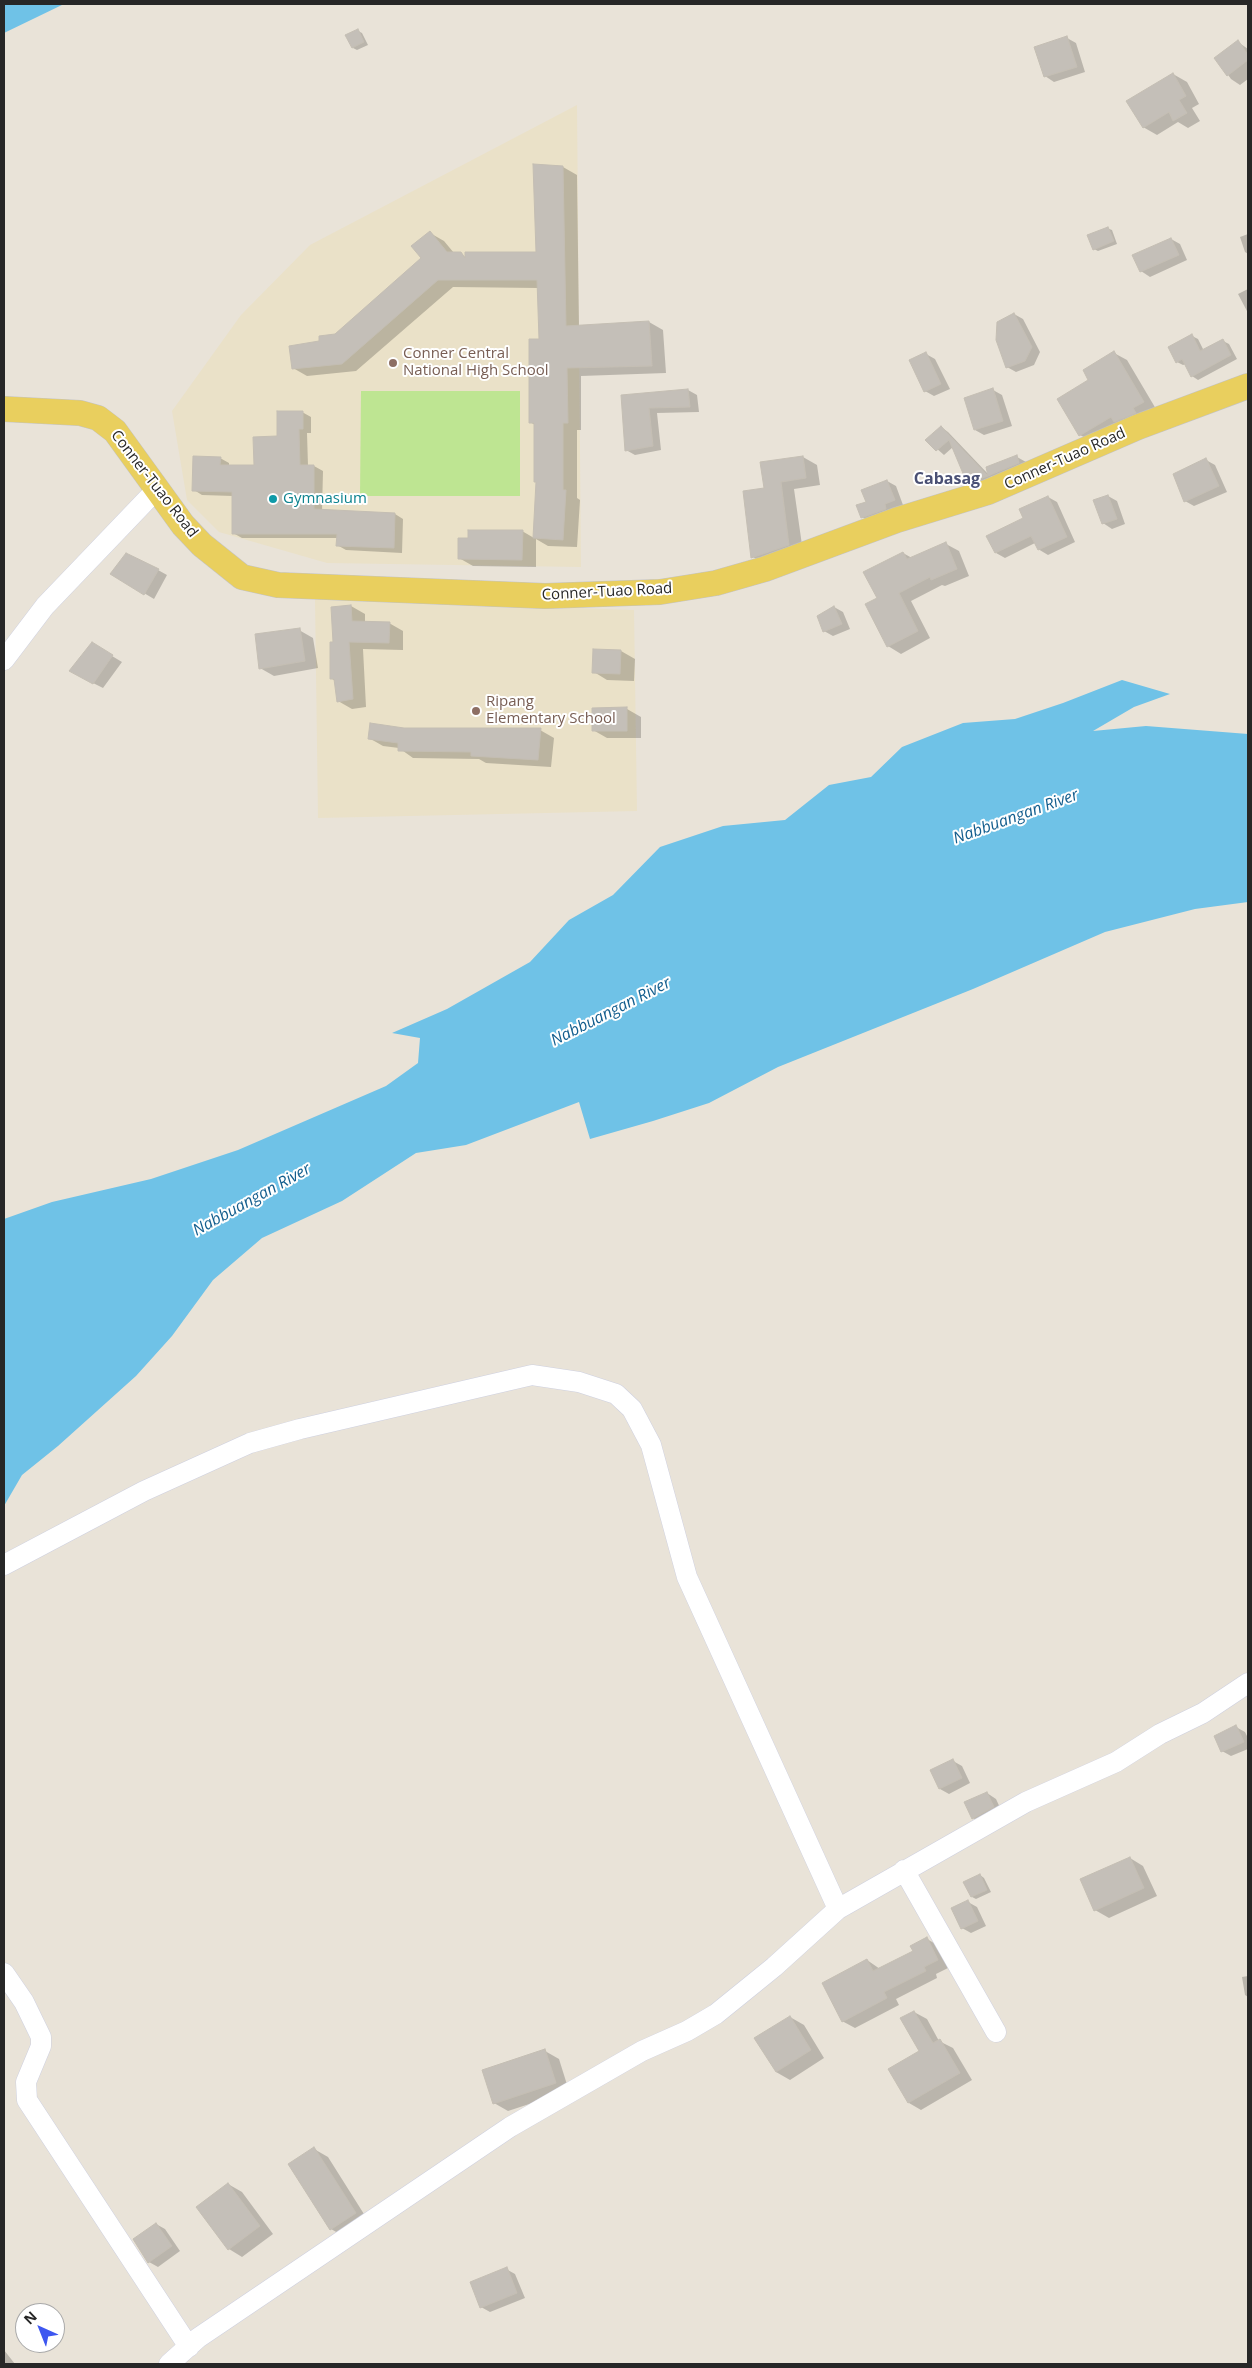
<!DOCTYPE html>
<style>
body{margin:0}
#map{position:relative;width:1252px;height:2368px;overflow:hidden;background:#e9e3d8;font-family:"Open Sans",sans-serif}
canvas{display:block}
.frame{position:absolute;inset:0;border:5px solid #272727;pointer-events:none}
.north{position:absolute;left:15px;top:2303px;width:50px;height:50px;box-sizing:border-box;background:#fff;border:1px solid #a9a9a9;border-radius:50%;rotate:316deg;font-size:14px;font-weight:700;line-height:20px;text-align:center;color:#272727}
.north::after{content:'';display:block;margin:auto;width:18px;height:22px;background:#3e57f0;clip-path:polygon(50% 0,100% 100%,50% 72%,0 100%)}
</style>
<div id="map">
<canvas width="1252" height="2368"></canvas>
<div class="frame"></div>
<div class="north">N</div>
</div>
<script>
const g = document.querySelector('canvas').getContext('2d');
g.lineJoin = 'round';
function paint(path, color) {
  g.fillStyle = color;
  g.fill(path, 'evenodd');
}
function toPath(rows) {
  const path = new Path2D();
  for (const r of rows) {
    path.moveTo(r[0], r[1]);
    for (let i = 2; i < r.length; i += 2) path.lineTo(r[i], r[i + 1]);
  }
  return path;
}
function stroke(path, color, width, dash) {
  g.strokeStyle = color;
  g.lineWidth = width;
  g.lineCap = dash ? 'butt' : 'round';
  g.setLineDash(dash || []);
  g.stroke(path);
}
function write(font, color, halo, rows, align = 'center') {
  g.font = font + ' "Open Sans",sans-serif';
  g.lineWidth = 4;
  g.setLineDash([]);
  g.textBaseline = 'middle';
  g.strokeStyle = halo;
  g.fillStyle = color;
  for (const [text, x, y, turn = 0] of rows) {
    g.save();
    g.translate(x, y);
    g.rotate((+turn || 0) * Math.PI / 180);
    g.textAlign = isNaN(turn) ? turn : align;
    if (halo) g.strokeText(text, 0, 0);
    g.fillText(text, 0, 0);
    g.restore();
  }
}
paint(toPath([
 [577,105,581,567,327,563,219,532,187,500,172,411,241,315,310,245],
 [315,599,634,610,637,811,318,818]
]), '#eae1c8');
paint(toPath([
 [361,391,520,391,520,496,360,496]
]), '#bee592');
paint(toPath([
 [4,4,64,4,4,33],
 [1122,680,1170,694,1134,707,1093,731,1146,726,1248,734,1248,902,1195,909,1105,932,973,989,778,1067,709,1103,653,1121,590,1139,579,1102,466,1145,416,1153,342,1201,262,1238,213,1280,172,1336,136,1376,58,1446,22,1475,4,1506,4,1219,52,1202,151,1179,238,1150,386,1086,418,1063,420,1038,392,1033,447,1009,530,962,569,920,613,895,660,847,723,826,785,820,829,785,871,777,902,747,963,723,1015,719,1063,703]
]), '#6fc2e7');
paint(toPath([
 [358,31,362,33,368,45,357,50,353,48],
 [1067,38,1076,43,1085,72,1054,82,1045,76],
 [1238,42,1248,49,1248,79,1240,85,1231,79,1216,58],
 [1173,74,1187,82,1199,104,1192,108,1200,121,1188,128,1178,122,1157,135,1143,127],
 [563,167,577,175,579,327,649,322,663,330,666,373,581,376,581,430,577,430,577,498,580,500,577,547,548,546,536,539,536,567,473,566,459,558,469,539,522,531,534,538,538,483,535,425,530,422,540,340,538,288,453,287,356,371,307,376,293,368,321,343,335,335,423,258,430,233,444,241,454,253,466,257,537,253],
 [1107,228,1112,230,1117,244,1098,251,1094,249],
 [1248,234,1248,254,1245,252,1240,237],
 [1171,239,1180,244,1187,260,1150,277,1141,271],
 [1248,289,1248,313,1238,294],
 [1014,314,1023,319,1040,352,1034,365,1016,372,1007,367],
 [1192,336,1198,339,1204,351,1223,341,1229,344,1237,359,1198,380,1192,376,1186,364,1183,365,1177,362],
 [1114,353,1127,360,1156,409,1093,442,1080,435,1090,380],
 [926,354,935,359,950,389,934,396,925,391],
 [688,390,697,395,699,412,657,413,661,450,635,455,626,450,622,396],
 [993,390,1002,395,1012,426,984,435,975,430],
 [302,412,311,417,311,433,307,433,308,466,314,466,323,471,322,511,395,514,403,519,402,553,346,550,337,545,338,538,242,538,233,533,233,496,202,495,194,490,220,458,229,463,229,466,255,466],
 [941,427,948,432,990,476,987,468,1017,457,1026,462,1028,468,999,480,991,476,994,481,976,487,968,483,953,447,944,455,927,440],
 [803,457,817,465,820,485,794,489,803,552,766,565,753,557,765,489],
 [1206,460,1215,465,1227,492,1194,506,1185,501],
 [887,481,896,486,903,505,871,522,862,517,867,503],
 [1108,496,1117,501,1125,524,1112,529,1103,523],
 [1048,497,1057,502,1075,542,1048,555,1038,549,1035,543,1005,558,996,553,1024,518],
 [946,544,959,551,969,576,945,586,942,585,911,601,930,638,901,654,888,646,903,553,912,558],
 [158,570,167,575,154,599,112,574],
 [351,606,365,614,365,622,389,623,403,631,403,650,363,649,366,707,352,709,338,701,335,681,331,678,335,643],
 [834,607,843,612,850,629,833,636,824,631],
 [299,630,313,638,318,668,274,676,260,668],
 [92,644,122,662,103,688,79,676],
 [621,651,635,659,634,681,607,680,594,672],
 [627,709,641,717,641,738,607,738,593,730],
 [540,730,554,738,551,767,486,763,479,759,413,758,399,748,383,746,369,738],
 [1236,1727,1245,1732,1248,1738,1248,1749,1231,1756,1222,1751],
 [953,1761,962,1766,970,1783,949,1794,940,1789,932,1771],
 [987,1793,996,1799,1002,1812,982,1823,973,1818],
 [1130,1858,1143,1866,1157,1896,1109,1918,1095,1910],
 [980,1875,984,1878,991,1892,976,1899,972,1897],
 [968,1902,977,1907,986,1926,971,1933,962,1928],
 [927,1939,939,1946,950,1967,936,1974,937,1978,896,1999,899,2005,855,2028,842,2021,867,1960,880,1969,914,1952],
 [1248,1976,1248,1997,1245,1995,1242,1977],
 [914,2012,927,2019,939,2041,953,2048,972,2080,921,2110,909,2103,921,2052],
 [790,2017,804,2025,824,2058,790,2080,776,2072],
 [545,2051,559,2059,569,2091,508,2111,494,2103],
 [314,2149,328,2157,369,2222,345,2237,331,2229],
 [228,2184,242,2192,273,2234,242,2257,229,2249],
 [156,2224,165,2229,180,2251,158,2267,149,2262],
 [506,2269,515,2274,525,2298,490,2312,481,2307],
 [4,2350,15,2364,4,2364]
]), '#0003');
const building = toPath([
 [358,29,364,42,352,48,345,35,358,29],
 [1067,36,1077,67,1044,77,1034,47,1067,36],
 [1238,40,1248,55,1248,60,1227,76,1214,58,1238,40],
 [1173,73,1186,96,1179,100,1187,113,1173,121,1169,112,1143,128,1126,101,1173,73],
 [533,164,563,166,566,326,649,321,652,366,567,368,568,423,563,423,563,490,566,490,563,540,533,538,536,482,534,482,534,423,529,423,529,339,539,339,537,280,438,280,342,364,292,369,289,346,319,341,319,336,335,334,421,258,411,246,430,231,447,252,461,252,465,258,465,252,536,252,533,164],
 [1108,227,1114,241,1093,250,1087,235,1108,227],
 [1171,238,1179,255,1140,272,1132,255,1171,238],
 [1014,313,1032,347,1025,361,1006,368,996,340,997,322,1014,313],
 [1192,334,1200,351,1223,339,1231,355,1191,377,1182,359,1176,363,1168,347,1192,334],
 [1114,351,1144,402,1133,408,1136,413,1114,422,1111,417,1079,436,1057,399,1088,380,1083,370,1114,351],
 [926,352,941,384,924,392,909,360,926,352],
 [993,388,1003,421,974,430,964,398,993,388],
 [688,389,690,407,649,408,653,446,625,451,621,395,688,389],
 [277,411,303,411,303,429,299,429,300,465,314,465,314,509,395,513,394,548,336,546,337,534,232,534,232,492,192,491,193,456,221,457,220,465,254,465,253,437,277,436,277,411],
 [941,426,951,437,988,476,967,483,949,440,936,451,925,440,941,426],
 [1017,455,1019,463,988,476,986,467,1017,455],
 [803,456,806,478,781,482,789,545,751,558,743,491,764,488,760,462,803,456],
 [1206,458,1219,486,1184,502,1173,474,1206,458],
 [887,480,895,500,885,504,886,509,861,518,856,505,866,502,861,490,887,480],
 [1108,495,1117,519,1102,524,1093,500,1108,495],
 [1048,496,1067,537,1038,550,1031,536,995,553,986,536,1023,518,1019,509,1048,496],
 [468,530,523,530,522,560,458,559,458,538,468,538,468,530],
 [946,542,957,569,931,580,930,577,899,593,918,631,887,647,865,604,877,598,863,572,903,552,907,559,946,542],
 [126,553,159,569,144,595,110,574,126,553],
 [351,605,352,621,390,622,389,643,349,642,353,699,337,702,334,679,330,679,330,642,333,642,331,607,351,605],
 [834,606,842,624,823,632,817,616,834,606],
 [300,628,305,661,259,669,255,634,300,628],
 [92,642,113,655,93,684,69,671,92,642],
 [593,649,621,650,620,674,592,673,593,649],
 [627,707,627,731,592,731,592,708,627,707],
 [370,723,404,728,541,728,538,760,471,756,471,752,398,751,398,743,368,739,370,723],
 [1236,1725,1244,1742,1221,1752,1214,1736,1236,1725],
 [953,1759,962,1778,939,1789,930,1770,953,1759],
 [987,1792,994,1807,972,1819,964,1802,987,1792],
 [1130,1857,1144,1888,1094,1911,1080,1879,1130,1857],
 [980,1874,987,1890,971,1897,963,1882,980,1874],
 [968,1900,978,1921,961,1929,951,1908,968,1900],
 [927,1937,938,1960,924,1967,926,1971,884,1992,887,1998,842,2022,822,1983,867,1959,873,1971,913,1951,910,1946,927,1937],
 [914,2011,933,2043,940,2039,960,2073,908,2103,888,2069,919,2051,900,2018,914,2011],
 [790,2016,811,2050,776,2072,754,2038,790,2016],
 [545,2049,556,2083,493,2104,482,2070,545,2049],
 [314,2147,356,2213,330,2230,288,2164,314,2147],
 [228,2183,260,2226,228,2250,196,2207,228,2183],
 [156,2223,172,2246,148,2263,133,2239,156,2223],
 [507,2267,517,2293,480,2308,470,2282,507,2267]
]);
paint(building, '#c4bfb8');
stroke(building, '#c4beb3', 1);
const minor = toPath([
 [4,660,45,606,157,489],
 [4,1565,144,1491,250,1443,300,1429,532,1375,579,1382,616,1394,632,1409,651,1445,687,1577,838,1909],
 [904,1870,996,2032],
 [4,1973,24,2002,41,2037,41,2046,26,2082,27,2100,189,2347],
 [169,2364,198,2338,510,2127,642,2051,687,2031,716,2014,774,1967,838,1909,1026,1802,1116,1762,1160,1734,1203,1713,1248,1683]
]);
const major = toPath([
 [4,409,80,413,98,418,115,431,183,525,202,545,242,577,278,585,545,596,660,592,716,583,765,569,897,520,988,492,1138,427,1248,386]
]);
stroke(minor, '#ced0df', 21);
stroke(major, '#c3c3c3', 26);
stroke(minor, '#fff', 20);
stroke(major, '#e9cf5e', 25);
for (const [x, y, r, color] of [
 [393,363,5,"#8d6e63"],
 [273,499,5,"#0f9aa8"],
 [476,711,5,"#8d6e63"]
]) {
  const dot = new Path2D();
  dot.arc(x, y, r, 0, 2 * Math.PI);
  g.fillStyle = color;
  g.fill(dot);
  stroke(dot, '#fff', 2);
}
write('15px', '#785e54', '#fff', [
 ["Conner Central",403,354],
 ["National High School",403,371],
 ["Ripang",486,702],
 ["Elementary School",486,719]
], 'left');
write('15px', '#272727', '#fff', [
 ["Conner-Tuao Road",1065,459,-24],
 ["Conner-Tuao Road",154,484,52],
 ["Conner-Tuao Road",607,592,-3]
]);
write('15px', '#0d838f', '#fff', [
 ["Gymnasium",283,499]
], 'left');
write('bold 16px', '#4a5074', '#fff', [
 ["Cabasag",947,479]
]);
write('italic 16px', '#135e8e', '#fff', [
 ["Nabbuangan River",1016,817,-20],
 ["Nabbuangan River",611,1012,-27],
 ["Nabbuangan River",252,1200,-29]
]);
</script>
